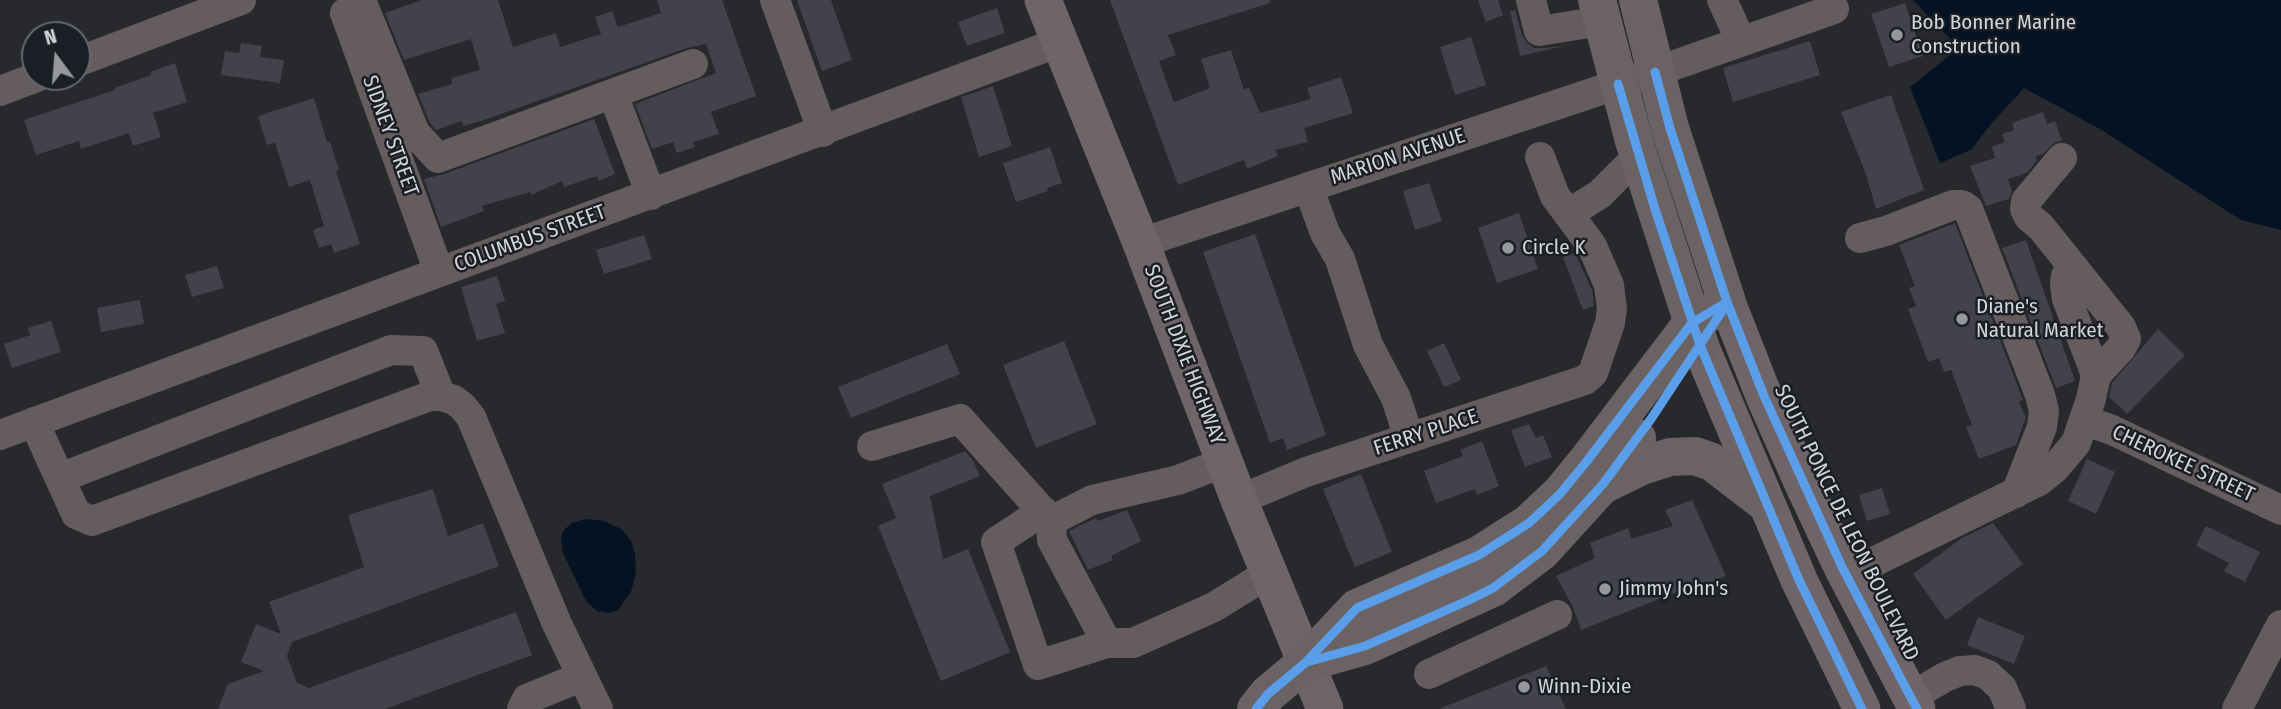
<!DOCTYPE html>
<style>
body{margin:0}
#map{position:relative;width:2281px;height:709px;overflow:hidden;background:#27292c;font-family:"Fira Sans Condensed",sans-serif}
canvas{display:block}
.north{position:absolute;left:21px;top:21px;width:70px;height:70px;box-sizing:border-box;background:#1b1e25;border:2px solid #64676d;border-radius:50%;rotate:344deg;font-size:19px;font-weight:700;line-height:28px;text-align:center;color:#d2d4d9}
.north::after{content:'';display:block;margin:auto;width:24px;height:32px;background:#96989c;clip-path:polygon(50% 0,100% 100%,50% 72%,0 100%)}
</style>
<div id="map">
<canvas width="2281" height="709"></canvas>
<div class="north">N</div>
</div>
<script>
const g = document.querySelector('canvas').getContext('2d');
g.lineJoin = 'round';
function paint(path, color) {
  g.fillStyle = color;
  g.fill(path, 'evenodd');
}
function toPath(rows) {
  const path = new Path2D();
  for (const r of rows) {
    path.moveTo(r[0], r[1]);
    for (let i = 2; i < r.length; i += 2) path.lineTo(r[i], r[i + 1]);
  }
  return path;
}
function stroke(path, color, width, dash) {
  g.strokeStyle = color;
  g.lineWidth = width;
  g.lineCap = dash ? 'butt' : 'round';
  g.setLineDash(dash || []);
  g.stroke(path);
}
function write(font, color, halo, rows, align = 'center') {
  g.font = font + ' "Fira Sans Condensed",sans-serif';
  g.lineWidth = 5;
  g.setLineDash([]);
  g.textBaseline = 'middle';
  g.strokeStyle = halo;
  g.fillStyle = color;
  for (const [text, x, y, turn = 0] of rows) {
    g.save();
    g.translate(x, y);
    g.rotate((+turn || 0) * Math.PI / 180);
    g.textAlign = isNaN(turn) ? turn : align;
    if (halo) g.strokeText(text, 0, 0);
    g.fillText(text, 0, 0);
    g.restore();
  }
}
paint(toPath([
 [1913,0,2281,0,2281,230,2241,220,2100,129,2024,88,1991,124,1971,150,1940,163,1910,87,1959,48],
 [586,519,604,521,621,529,631,541,635,554,636,572,631,592,618,610,609,613,597,611,586,601,563,553,561,537,564,530,572,523]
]), '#041223');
paint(toPath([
 [422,0,498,0,513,47,556,33,560,47,601,34,595,17,612,11,618,27,661,13,657,0,722,0,756,96,711,112,719,134,693,142,695,147,677,153,673,142,652,149,635,104,716,73,706,44,687,48,481,121,463,126,462,121,436,130,430,123,418,94,452,84,451,78,480,70,471,39,404,60,385,13],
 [797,0,831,0,852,60,822,71],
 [1110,0,1270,0,1270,3,1168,35,1176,55,1159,61,1174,102,1210,88,1201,59,1231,50,1244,90,1249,87,1260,113,1311,99,1307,88,1341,77,1353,113,1304,128,1308,142,1275,150,1278,156,1247,169,1244,160,1178,185],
 [1478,0,1498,0,1503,15,1486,22],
 [1905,3,1923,56,1889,67,1871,14],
 [997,8,1005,33,967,46,958,22],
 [1515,10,1522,35,1527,43,1534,48,1541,48,1564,46,1520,56,1510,11],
 [1471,37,1486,85,1455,95,1440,47],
 [1810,41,1820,75,1733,102,1723,68],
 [241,43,262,46,260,57,284,60,280,83,221,75,225,51,239,53],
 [175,63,187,102,153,113,161,137,133,146,129,133,81,149,79,141,36,155,24,120,115,90,114,88,151,75,150,72],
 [993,86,1012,146,979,157,961,97],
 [1891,95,1924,190,1876,209,1866,174,1841,112],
 [314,98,327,142,330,142,339,170,336,172,360,244,334,253,331,244,319,248,313,230,324,226,310,180,289,187,275,143,267,145,258,116],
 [2043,112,2047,124,2055,121,2062,141,2055,142,2043,154,2036,156,2037,160,2027,173,2008,179,2012,191,2009,199,1986,206,1970,166,1995,158,1992,147,2005,142,2002,134,2014,130,2012,123],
 [594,119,615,174,599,181,597,176,564,187,562,181,531,195,530,192,482,206,484,211,441,227,424,179,444,174],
 [1050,147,1062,183,1047,188,1048,191,1016,202,1003,163],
 [1429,183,1442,221,1415,230,1403,191],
 [1519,213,1538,269,1497,283,1478,228],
 [1955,223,2023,400,2019,402,2026,417,2016,445,1979,459,1966,427,1972,425,1951,370,1944,372,1939,358,1928,362,1908,309,1916,306,1909,288,1915,286,1899,245],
 [1255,234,1326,435,1287,450,1283,438,1270,443,1203,252],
 [644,235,652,259,604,274,596,250],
 [2026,240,2075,381,2056,388,2002,248],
 [1575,253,1592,290,1594,306,1583,310,1563,257],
 [217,266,224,288,192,297,185,275],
 [497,276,505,301,496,304,505,333,477,341,461,287],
 [140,300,144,324,101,332,97,308],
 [51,321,61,352,12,368,4,344,30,335,28,328],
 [2158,329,2185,355,2127,414,2109,397,2112,383],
 [1064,341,1097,424,1036,448,1003,365],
 [1444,343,1461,380,1444,387,1427,351],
 [947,344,960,374,851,418,838,387],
 [1529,424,1536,438,1543,435,1552,457,1525,467,1511,430],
 [1482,441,1499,486,1477,495,1475,489,1436,503,1424,471,1463,456,1460,450],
 [965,451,973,460,980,476,930,496,943,559,968,549,1010,652,941,681,878,526,896,518,882,484],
 [2087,459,2115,472,2096,514,2068,501],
 [1361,474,1392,552,1355,567,1323,489],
 [1882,488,1890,514,1867,521,1859,495],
 [433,489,448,536,483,523,499,566,292,642,287,656,297,683,309,688,516,612,532,655,385,709,218,709,228,684,264,671,241,662,256,624,281,634,269,602,364,567,348,515],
 [1692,500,1726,576,1701,587,1699,583,1581,630,1573,607,1556,576,1595,558,1590,543,1628,528,1631,539,1673,526,1665,510],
 [1127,510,1141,541,1111,556,1113,560,1088,570,1069,531,1096,518,1098,521],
 [1993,523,2023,564,1946,620,1913,574,1962,538],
 [2206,526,2260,552,2245,582,2224,571,2229,563,2196,546],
 [1978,617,2025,636,2014,664,1967,645],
 [1546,666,1566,709,1441,709,1441,708]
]), '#41424b');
stroke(toPath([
 [361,0,415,133,438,158,693,64],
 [775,0,823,132],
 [1531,0,1539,31,1602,21],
 [1722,0,1741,41],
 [345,13,439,272],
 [77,62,241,0],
 [0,91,37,77],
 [613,94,651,195],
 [1308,187,1325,233,1340,259,1368,345,1396,398,1409,438],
 [1568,214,1600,194,1638,156],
 [1860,238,1886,231,1953,205,1962,205,1968,209,2040,395,2044,411,2042,427,2016,493],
 [1141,243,1655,72,1834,9],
 [2075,269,2066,276,2065,284,2067,299,2096,375],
 [2084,420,2112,430,2281,510],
 [34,422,76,514,92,521,430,396,442,396,454,400,463,407,471,417,557,624,598,709],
 [0,435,1060,42],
 [872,446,960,419,1051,521],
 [1225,462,1178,480,1092,500,1051,521,1052,540,1107,643,1133,643,1214,607,1269,573],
 [60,478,391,350,423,351,441,396],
 [1239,500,1306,472,1585,380,1593,373,1610,323,1612,309,1609,285,1592,246,1555,196,1540,157],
 [1043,511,996,542,1038,665,1107,643],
 [1847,575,2039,481,2055,468,2076,443,2091,399,2096,375,2121,348,2126,339,2121,327,2041,227,2029,217,2025,209,2026,201,2062,158],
 [1429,674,1557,615],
 [1911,697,1945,677,1960,671,1975,670,1988,675,2002,688,2011,709],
 [522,709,527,699,581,677],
 [2237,709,2281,625]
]), '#645c5d', 30);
stroke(toPath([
 [1043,0,1141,243,1239,500,1325,709],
 [1727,302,1764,396,1802,482,1843,569,1917,709],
 [1700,345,1799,580,1862,709]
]), '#6f6568', 37);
stroke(toPath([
 [1597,0,1634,141,1700,345],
 [1638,0,1670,128,1727,302],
 [1605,484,1642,466,1670,457,1695,456,1712,462,1764,502],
 [1305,663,1365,646,1493,588,1542,551,1603,484,1637,438],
 [1256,709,1268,694,1305,663,1357,608,1479,555,1529,523,1560,494,1587,461,1692,323,1727,302]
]), '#6b6264', 38);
stroke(toPath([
 [1655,72,1670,128,1727,302,1764,396,1843,569,1917,709],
 [1618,84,1655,209,1700,345,1799,580,1862,709],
 [1307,662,1365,646,1467,601,1493,588,1542,551,1603,484,1651,419,1726,305],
 [1256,709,1268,694,1305,663,1357,608,1479,555,1529,523,1560,494,1587,461,1692,323,1727,302]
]), '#5a9eea', 9);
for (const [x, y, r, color] of [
 [1897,35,7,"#96989c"],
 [1508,248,7,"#96989c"],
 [1962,319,7,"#96989c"],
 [1605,589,7,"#96989c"],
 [1524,687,7,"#96989c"]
]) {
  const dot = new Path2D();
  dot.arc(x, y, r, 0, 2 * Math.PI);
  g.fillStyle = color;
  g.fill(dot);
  stroke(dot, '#1b1e25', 2.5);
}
write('21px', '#d2d4d9', '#1b1e25', [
 ["Bob Bonner Marine",1911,23],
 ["Construction",1911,47],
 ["Circle K",1522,248],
 ["Diane's",1976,307],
 ["Natural Market",1976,331],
 ["Jimmy John's",1619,589],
 ["Winn-Dixie",1538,687]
], 'left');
write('21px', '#d2d4d9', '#1b1e25', [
 ["SIDNEY STREET",390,136,70],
 ["MARION AVENUE",1398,157,-18],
 ["COLUMBUS STREET",530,239,-20],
 ["SOUTH DIXIE HIGHWAY",1184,355,69],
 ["FERRY PLACE",1426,433,-18],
 ["CHEROKEE STREET",2183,464,25],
 ["SOUTH PONCE DE LEON BOULEVARD",1846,523,64]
]);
</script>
